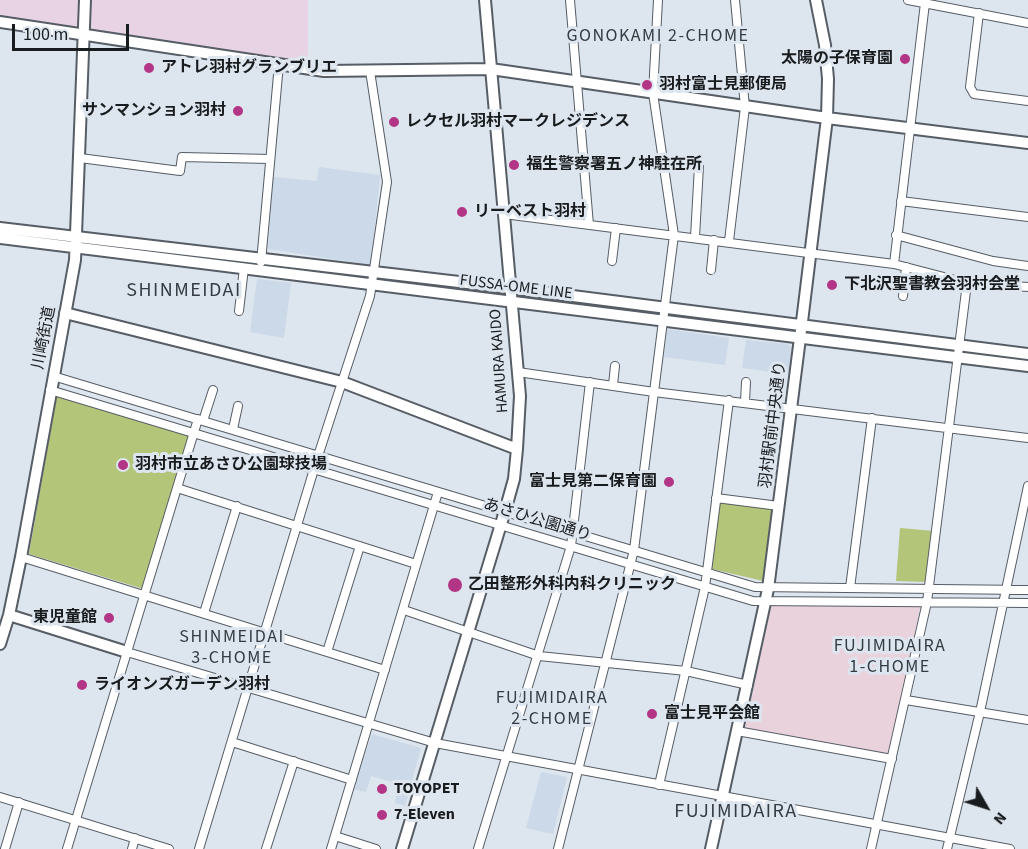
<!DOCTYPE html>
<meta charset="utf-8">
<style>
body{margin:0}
#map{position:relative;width:1028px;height:849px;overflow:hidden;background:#dde5ee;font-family:"Source Sans 3",sans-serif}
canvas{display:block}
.north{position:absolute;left:956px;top:777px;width:60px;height:60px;-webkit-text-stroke:4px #dde5ee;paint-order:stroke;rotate:129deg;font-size:16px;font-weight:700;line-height:24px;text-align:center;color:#191c1f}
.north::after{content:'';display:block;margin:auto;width:21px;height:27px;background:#191c1f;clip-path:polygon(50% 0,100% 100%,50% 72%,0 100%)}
.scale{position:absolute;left:12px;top:24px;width:117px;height:27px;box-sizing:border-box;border:3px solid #191c1f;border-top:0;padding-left:8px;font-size:18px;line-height:21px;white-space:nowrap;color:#191c1f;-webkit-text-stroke:4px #dde5ee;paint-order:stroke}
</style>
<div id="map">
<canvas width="1028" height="849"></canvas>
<div class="north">N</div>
<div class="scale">100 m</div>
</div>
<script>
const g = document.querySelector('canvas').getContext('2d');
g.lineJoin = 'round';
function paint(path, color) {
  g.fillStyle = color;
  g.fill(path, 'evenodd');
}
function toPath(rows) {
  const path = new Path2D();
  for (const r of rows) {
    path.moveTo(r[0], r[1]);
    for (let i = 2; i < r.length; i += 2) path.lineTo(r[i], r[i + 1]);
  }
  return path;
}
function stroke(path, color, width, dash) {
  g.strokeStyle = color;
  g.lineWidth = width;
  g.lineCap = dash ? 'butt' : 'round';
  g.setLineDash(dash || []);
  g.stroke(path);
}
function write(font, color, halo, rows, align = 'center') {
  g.font = font + ' "Source Sans 3","Noto Sans JP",sans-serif';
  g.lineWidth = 6;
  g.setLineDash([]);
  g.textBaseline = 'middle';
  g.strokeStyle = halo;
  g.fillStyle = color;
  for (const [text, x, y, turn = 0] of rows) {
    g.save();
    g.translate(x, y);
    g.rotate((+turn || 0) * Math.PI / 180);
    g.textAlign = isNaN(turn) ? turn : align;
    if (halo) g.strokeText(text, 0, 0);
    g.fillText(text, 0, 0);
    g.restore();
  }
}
paint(toPath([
 [319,167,380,175,371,265,268,249,273,177,317,181],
 [257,279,291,283,284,338,250,332],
 [667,329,729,338,725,365,664,357],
 [746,340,788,344,792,348,788,374,742,368],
 [372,734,421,748,405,806,395,803,399,784,371,776,366,792,352,789],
 [541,772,567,777,553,834,526,828]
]), '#ccd9e8');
paint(toPath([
 [0,0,78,0,77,25,74,29,0,17],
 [92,0,308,0,308,65,94,32,91,28]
]), '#e7d3e3');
paint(toPath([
 [772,602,921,603,891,754,745,728]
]), '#ead2dd');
paint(toPath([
 [57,394,192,431,147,590,29,554],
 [719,500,773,507,763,581,708,568],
 [900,528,934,531,927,582,896,581]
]), '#b3c578');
const street = toPath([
 [570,0,589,225],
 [908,0,1028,23],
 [979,13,970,87,974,94,1028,101],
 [80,158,180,171,182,157,270,159],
 [664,166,699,166,695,237],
 [901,201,1028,217],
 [504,214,894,264,967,283,1028,287],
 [896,235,993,261,1028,266],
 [729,241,745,107,735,0],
 [612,261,616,228],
 [261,262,279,64],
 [894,264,925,3],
 [711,270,714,240],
 [903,296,906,267],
 [239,311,244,268],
 [518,372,654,392,1028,438],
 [53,376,755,587,1028,590],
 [613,385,615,366],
 [50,390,753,601,1028,603],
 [745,402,746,382],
 [203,421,213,390],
 [233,429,238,406],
 [177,488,416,564],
 [716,498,779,506],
 [21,557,385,670],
 [850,588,872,418],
 [404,610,539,656,686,671,748,685],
 [204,613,237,506],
 [127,652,435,743,1010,849],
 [327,652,360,546],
 [906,700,1028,720],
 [737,731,892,759],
 [232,742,352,780],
 [659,785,705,587,729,400],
 [0,797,169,849],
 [335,836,376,849],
 [5,849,19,802],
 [67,849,198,419],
 [132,849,135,838],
 [199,849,318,456,370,296,387,182,370,71],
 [266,849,294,761],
 [331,849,438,492],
 [478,849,571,546,590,382],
 [558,849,634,550,663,321,674,235,653,93,658,0],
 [871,849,927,602,967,283],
 [947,849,980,712,1028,486]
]);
const secondary = toPath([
 [0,22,324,71,491,69,827,118,1028,143],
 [0,228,510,288,1028,354],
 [0,238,1028,366],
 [65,313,342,382,517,449],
 [9,615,127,652],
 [0,644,9,615,21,557,75,260,85,0],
 [402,849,505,511,514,479,517,449,520,396,485,0],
 [711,849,768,589,800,338,827,118,828,79,825,45,816,0]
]);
stroke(street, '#565d65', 10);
stroke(secondary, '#565d65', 14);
stroke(street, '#fff', 8);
stroke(secondary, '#fff', 10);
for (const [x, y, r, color] of [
 [905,59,6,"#b33686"],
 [149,68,6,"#b33686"],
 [647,85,6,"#b33686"],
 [238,111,6,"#b33686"],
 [394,122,6,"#b33686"],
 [514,165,6,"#b33686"],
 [462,212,6,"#b33686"],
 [832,285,6,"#b33686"],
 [123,465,6,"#b33686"],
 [669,482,6,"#b33686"],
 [455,585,8,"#b33686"],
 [109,618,6,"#b33686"],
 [82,685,6,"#b33686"],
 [652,714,6,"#b33686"],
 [382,789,6,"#b33686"],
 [382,815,6,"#b33686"]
]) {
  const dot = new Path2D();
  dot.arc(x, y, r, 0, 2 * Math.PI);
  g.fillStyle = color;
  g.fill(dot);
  stroke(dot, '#dde5ee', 2);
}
write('bold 16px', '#191c1f', '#dde5ee', [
 ["太陽の子保育園",893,59,"right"],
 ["アトレ羽村グランブリエ",161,68],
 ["羽村富士見郵便局",659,85],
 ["サンマンション羽村",226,111,"right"],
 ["レクセル羽村マークレジデンス",406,122],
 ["福生警察署五ノ神駐在所",526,165],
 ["リーベスト羽村",474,212],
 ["下北沢聖書教会羽村会堂",844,285],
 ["羽村市立あさひ公園球技場",135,465],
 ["富士見第二保育園",657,482,"right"],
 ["乙田整形外科内科クリニック",468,585],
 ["東児童館",97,618,"right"],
 ["ライオンズガーデン羽村",94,685],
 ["富士見平会館",664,714],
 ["TOYOPET",394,789],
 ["7-Eleven",394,815]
], 'left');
write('16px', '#191c1f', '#dde5ee', [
 ["FUSSA-OME LINE",516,288,7],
 ["川崎街道",45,338,-79],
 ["HAMURA KAIDO",500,361,-94],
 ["羽村駅前中央通り",774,425,-83],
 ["あさひ公園通り",537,521,17]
]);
g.letterSpacing = '1.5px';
write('18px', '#343b42', '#dde5ee', [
 ["GONOKAMI 2-CHOME",658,37],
 ["SHINMEIDAI",232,638],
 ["3-CHOME",232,659],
 ["FUJIMIDAIRA",890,647],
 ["1-CHOME",890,668],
 ["FUJIMIDAIRA",552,699],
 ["2-CHOME",552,720]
]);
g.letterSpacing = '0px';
g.letterSpacing = '1.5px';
write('20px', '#343b42', '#dde5ee', [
 ["SHINMEIDAI",184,292],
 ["FUJIMIDAIRA",736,813]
]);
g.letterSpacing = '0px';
</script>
